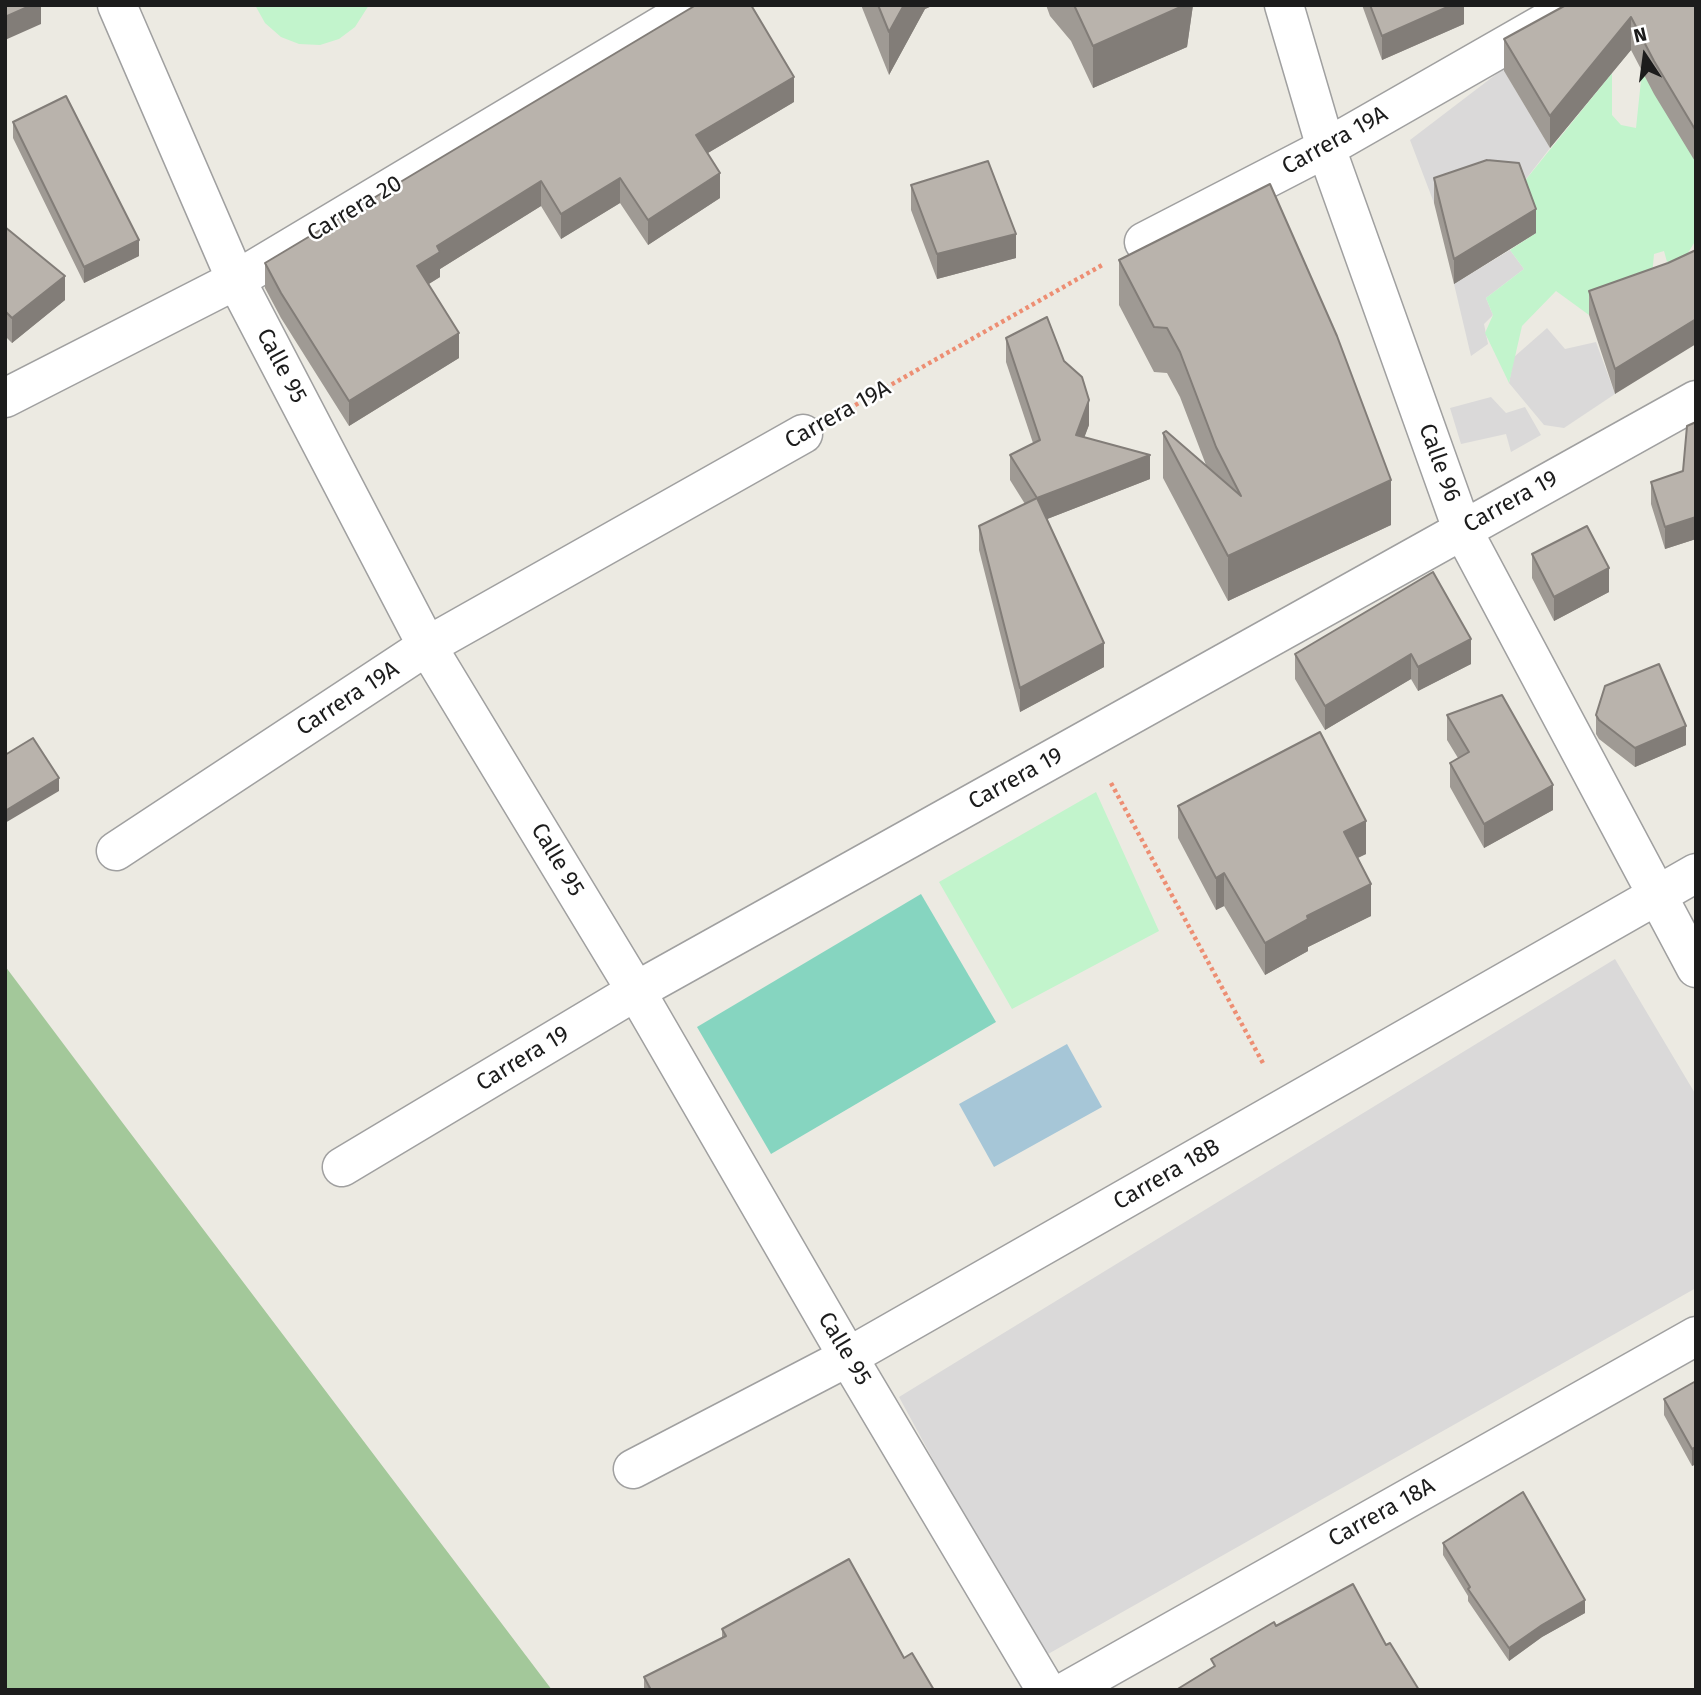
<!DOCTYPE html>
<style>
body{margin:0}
#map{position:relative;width:1701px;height:1695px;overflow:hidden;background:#eceae2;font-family:"Fira Sans",sans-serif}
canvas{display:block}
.frame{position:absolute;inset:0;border:7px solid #1c1c1c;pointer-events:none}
.north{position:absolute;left:1610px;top:21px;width:70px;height:70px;-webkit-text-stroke:5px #fff;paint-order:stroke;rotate:347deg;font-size:19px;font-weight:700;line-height:28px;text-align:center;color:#1c1c1c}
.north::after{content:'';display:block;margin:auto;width:24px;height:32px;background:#1c1c1c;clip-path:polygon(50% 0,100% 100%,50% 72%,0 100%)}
</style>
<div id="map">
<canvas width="1701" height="1695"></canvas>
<div class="frame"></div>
<div class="north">N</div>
</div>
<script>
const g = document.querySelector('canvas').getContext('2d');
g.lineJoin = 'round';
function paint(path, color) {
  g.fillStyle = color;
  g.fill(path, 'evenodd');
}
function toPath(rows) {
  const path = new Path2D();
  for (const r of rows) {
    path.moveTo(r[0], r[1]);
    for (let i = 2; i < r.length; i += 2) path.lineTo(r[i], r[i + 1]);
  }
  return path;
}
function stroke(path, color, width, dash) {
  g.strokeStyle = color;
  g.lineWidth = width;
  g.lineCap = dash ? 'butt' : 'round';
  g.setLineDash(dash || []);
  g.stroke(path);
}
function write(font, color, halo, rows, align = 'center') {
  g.font = font + ' "Fira Sans",sans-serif';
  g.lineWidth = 5;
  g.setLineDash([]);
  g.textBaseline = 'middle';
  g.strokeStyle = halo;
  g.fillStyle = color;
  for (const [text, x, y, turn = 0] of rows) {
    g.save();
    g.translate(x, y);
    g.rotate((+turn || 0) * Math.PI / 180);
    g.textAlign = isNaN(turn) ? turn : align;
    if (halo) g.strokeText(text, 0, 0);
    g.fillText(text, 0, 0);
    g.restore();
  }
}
paint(toPath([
 [1503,69,1550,148,1519,188,1487,184,1434,203,1410,140],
 [1510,250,1524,269,1486,298,1493,315,1484,324,1488,344,1471,356,1454,284],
 [1547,328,1565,349,1596,342,1615,394,1564,428,1544,425,1509,383,1514,357],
 [1491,397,1506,413,1525,407,1541,435,1511,452,1506,434,1461,444,1450,408],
 [1615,959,1696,1095,1696,1288,1041,1658,899,1397]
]), '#dad9d9');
paint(toPath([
 [5,966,122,1122,552,1690,5,1690]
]), '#a3c89a');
paint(toPath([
 [255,5,369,5,355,27,339,39,320,45,299,44,281,37,265,23],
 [1642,71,1696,161,1696,240,1686,256,1667,262,1664,251,1654,254,1652,276,1589,315,1556,291,1522,326,1509,383,1485,333,1493,315,1486,298,1524,269,1510,250,1536,233,1519,188,1612,73,1612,115,1621,125,1636,128],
 [1096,792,1159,931,1012,1009,939,882]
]), '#c2f4cc');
paint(toPath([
 [921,894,996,1022,771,1154,697,1027]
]), '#86d5c0');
paint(toPath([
 [1067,1044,1102,1107,994,1167,959,1104]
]), '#a6c6d7');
const minor = toPath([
 [117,5,236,280,427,646,636,991,848,1357,1046,1690],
 [1284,5,1326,148,1462,529,1696,968],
 [1144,242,1326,148,1576,5],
 [5,398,236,280,696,5],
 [116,851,427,646,803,434],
 [342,1167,636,991,1696,400],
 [633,1469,848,1357,1696,873],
 [1068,1690,1696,1336]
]);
stroke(minor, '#a0a0a0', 41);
stroke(toPath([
 [843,412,1104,264],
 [1111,783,1264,1065]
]), '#ed8e73', 4.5, [3.5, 3.5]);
stroke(minor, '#fff', 38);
paint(toPath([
 [861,5,934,5,925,9,889,75],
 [1046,5,1193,5,1187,47,1093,88,1071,41,1050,16],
 [1362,5,1464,5,1464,24,1382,60],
 [1696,5,1696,163,1654,94,1631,50,1550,148,1504,71,1504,39],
 [794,102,708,153,720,198,648,245,620,203,561,239,541,206,440,269,440,277,429,284,459,358,349,426,281,318,265,288,265,263],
 [13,122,139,256,84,283,13,138],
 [1434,178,1536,233,1454,284,1434,203],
 [911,185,1016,258,937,279,911,210],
 [5,227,65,300,12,343,5,336],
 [1119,260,1391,525,1228,601,1163,478,1163,433,1206,465,1180,397,1167,373,1154,372,1119,305],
 [1668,263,1615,394,1589,315,1589,291],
 [1006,338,1089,425,1084,437,1150,479,1047,519,1104,667,1020,712,979,550,979,526,1025,504,1010,480,1010,455,1033,443,1006,362],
 [1696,422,1696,539,1665,549,1651,504,1651,482,1683,471],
 [1532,554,1609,592,1554,621,1532,578],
 [1433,572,1471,664,1418,691,1411,679,1325,730,1295,679,1295,654],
 [1447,715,1553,810,1484,848,1450,787,1450,763,1458,758,1447,740],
 [1596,715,1686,745,1635,767,1599,739,1596,734],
 [1178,806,1366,854,1358,858,1371,916,1308,947,1308,951,1265,975,1224,906,1216,910,1178,838],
 [1696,1381,1696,1464,1692,1466,1664,1415,1664,1399],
 [1443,1543,1585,1613,1542,1637,1509,1661,1468,1601,1468,1596,1443,1555],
 [722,1629,904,1658,934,1690,644,1690,644,1677,722,1638]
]), '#9f9a94');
paint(toPath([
 [32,5,41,5,41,24,5,40,5,17],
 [904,5,934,5,925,9,889,75,889,32],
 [1185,5,1193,5,1187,47,1093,88,1093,46],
 [1452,5,1464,5,1464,24,1382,60,1382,36],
 [1631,17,1631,50,1550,148,1550,116],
 [794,77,794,102,696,160,696,135],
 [720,173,720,198,648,245,648,220],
 [620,178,620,203,561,239,561,214],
 [541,181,541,206,440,269,440,277,417,291,417,266,437,246],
 [1536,209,1536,233,1454,284,1454,259],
 [1016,234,1016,258,937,279,937,254],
 [139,240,139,256,84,283,84,267],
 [65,276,65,300,12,343,12,318],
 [1696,319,1696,344,1615,394,1615,369],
 [459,333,459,358,349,426,349,401],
 [1089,400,1089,425,1076,460,1076,435],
 [1150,455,1150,479,1037,523,1037,498],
 [1391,480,1391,525,1228,601,1228,556],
 [1696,517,1696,539,1665,549,1665,527],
 [1609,568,1609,592,1554,621,1554,597],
 [1471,639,1471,664,1418,691,1418,667],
 [1104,643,1104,667,1020,712,1020,688],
 [1411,654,1411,679,1325,730,1325,706],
 [1686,726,1686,745,1635,767,1635,748],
 [59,778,59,791,5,823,5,811],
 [1553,785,1553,810,1484,848,1484,824],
 [1366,821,1366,854,1344,864,1344,832],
 [1224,873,1224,906,1216,910,1216,878],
 [1371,884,1371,916,1308,947,1308,951,1265,975,1265,943,1307,916],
 [1696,1447,1696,1464,1692,1466,1692,1449],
 [1585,1600,1585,1613,1542,1637,1509,1661,1509,1648,1542,1625]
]), '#827d78');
const building = toPath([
 [5,5,32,5,5,17,5,5],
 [696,5,751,5,794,77,696,135,720,173,648,220,620,178,561,214,541,181,437,246,440,252,417,266,459,333,349,401,281,293,265,263,696,5],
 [878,5,904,5,889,32,878,5],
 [1074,5,1185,5,1093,46,1074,5],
 [1370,5,1452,5,1382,36,1370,5],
 [1566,5,1696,5,1696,131,1654,61,1631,17,1550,116,1504,39,1566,5],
 [66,96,139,240,84,267,13,122,66,96],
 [1487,160,1519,163,1536,209,1454,259,1434,178,1487,160],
 [988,161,1016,234,937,254,911,185,988,161],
 [1270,184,1337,336,1391,480,1228,556,1163,433,1166,431,1241,496,1216,447,1180,352,1167,328,1154,327,1119,260,1270,184],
 [5,227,65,276,12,318,5,311,5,227],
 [1696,250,1696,319,1615,369,1589,291,1668,263,1696,250],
 [1047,317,1064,361,1082,377,1089,400,1076,435,1150,455,1037,498,1010,455,1040,440,1006,338,1047,317],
 [1696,422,1696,517,1665,527,1651,482,1683,471,1687,426,1696,422],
 [1037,498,1104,643,1020,688,979,526,1037,498],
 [1587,526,1609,568,1554,597,1532,554,1587,526],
 [1433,572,1471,639,1418,667,1411,654,1325,706,1295,654,1433,572],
 [1659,664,1686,726,1635,748,1599,720,1596,715,1605,686,1659,664],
 [1502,695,1553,785,1484,824,1450,763,1469,752,1447,715,1502,695],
 [1320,732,1366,821,1344,832,1371,884,1307,916,1308,919,1265,943,1224,873,1216,878,1178,806,1320,732],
 [33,738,59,778,5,811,5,755,33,738],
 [1696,1381,1696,1447,1692,1449,1664,1399,1696,1381],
 [1523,1492,1585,1600,1542,1625,1509,1648,1468,1589,1470,1587,1443,1543,1523,1492],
 [849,1559,904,1658,912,1653,934,1690,651,1690,644,1677,726,1636,722,1629,849,1559],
 [1353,1584,1386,1645,1390,1643,1419,1690,1176,1690,1215,1666,1211,1659,1274,1622,1276,1626,1353,1584]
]);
paint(building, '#b9b3ac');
stroke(building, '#827d78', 2);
write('23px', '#1c1c1c', '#fff', [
 ["Carrera 19A",1335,141,-29],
 ["Carrera 20",355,209,-31],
 ["Calle 95",281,366,62],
 ["Carrera 19A",838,415,-29],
 ["Calle 96",1439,463,70],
 ["Carrera 19",1511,502,-29],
 ["Carrera 19A",348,699,-33],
 ["Carrera 19",1016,779,-29],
 ["Calle 95",557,860,59],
 ["Carrera 19",523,1059,-31],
 ["Carrera 18B",1167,1175,-30],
 ["Calle 95",844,1349,59],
 ["Carrera 18A",1382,1513,-29]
]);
</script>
